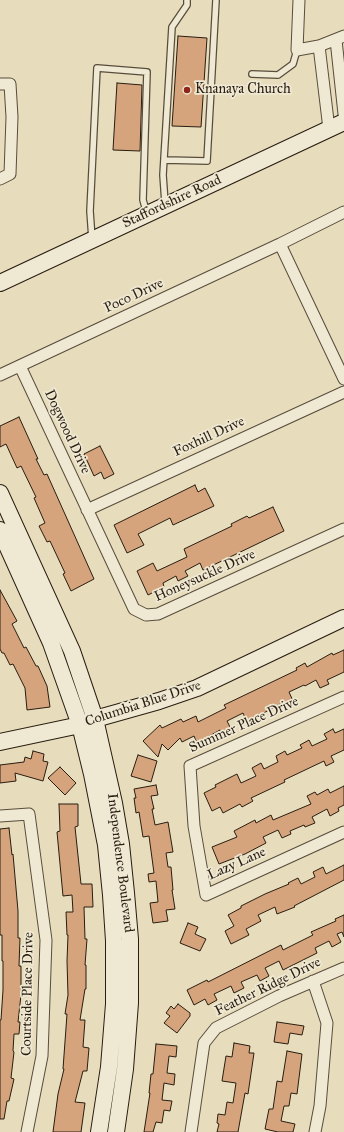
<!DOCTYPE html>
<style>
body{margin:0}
canvas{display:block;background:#e7dcbb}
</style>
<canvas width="344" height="1132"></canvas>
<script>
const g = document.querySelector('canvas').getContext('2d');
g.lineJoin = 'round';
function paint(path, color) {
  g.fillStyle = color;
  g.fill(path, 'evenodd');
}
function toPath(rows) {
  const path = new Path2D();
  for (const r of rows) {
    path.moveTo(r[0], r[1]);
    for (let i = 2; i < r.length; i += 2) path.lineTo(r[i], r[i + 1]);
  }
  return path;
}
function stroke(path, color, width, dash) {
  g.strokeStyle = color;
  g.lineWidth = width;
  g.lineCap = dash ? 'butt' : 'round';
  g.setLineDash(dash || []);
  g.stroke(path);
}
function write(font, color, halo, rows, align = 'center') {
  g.font = font + ' "IM FELL Great Primer",serif';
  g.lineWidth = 3.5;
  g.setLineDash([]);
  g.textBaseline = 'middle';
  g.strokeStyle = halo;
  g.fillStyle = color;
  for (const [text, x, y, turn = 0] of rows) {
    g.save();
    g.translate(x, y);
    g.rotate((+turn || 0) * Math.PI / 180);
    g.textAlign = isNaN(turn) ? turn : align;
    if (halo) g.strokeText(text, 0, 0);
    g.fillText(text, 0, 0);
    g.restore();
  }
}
const building = toPath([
 [178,36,207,38,201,127,172,126,178,36],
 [117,83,142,85,140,151,113,150,117,83],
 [19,417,38,459,36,459,44,475,47,474,94,579,71,591,63,574,65,573,50,541,47,542,39,526,45,523,34,498,36,497,21,466,17,468,6,444,0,447,0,426,19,417],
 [100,446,114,474,104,479,101,472,94,476,84,454,100,446],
 [195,485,198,492,205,488,214,506,173,525,170,518,138,534,144,545,127,553,114,525,195,485],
 [273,507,284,531,203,570,200,563,185,571,188,576,178,581,176,576,163,583,164,587,148,595,137,571,153,563,157,571,187,557,184,549,232,526,231,524,247,516,249,518,273,507],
 [0,590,17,621,12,624,24,648,26,647,36,666,38,666,47,686,50,707,27,710,25,688,13,664,10,665,4,653,2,653,0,649,0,590],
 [344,650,344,672,327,680,329,684,320,688,316,680,305,686,304,685,289,692,293,701,283,705,282,703,247,722,243,713,227,721,231,729,222,734,220,730,197,743,194,736,182,742,180,738,168,750,162,744,158,757,143,741,160,725,162,728,181,719,183,722,196,716,198,722,226,708,224,705,297,670,296,668,305,663,307,667,332,653,333,655,344,650],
 [333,729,335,733,344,729,344,750,331,756,334,762,326,766,324,761,284,780,285,782,251,798,253,801,242,807,240,804,223,813,220,807,212,811,204,793,216,787,215,785,237,774,241,783,256,776,252,768,261,763,264,769,278,762,276,756,285,751,287,755,302,748,300,745,309,740,312,746,327,739,324,734,333,729],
 [33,751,44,754,43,761,48,762,43,781,15,773,16,781,0,783,0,765,24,762,25,757,31,759,33,751],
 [138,755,157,761,151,782,131,776,138,755],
 [60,767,76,783,65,795,48,778,60,767],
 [156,785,158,795,151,796,154,809,152,809,155,825,168,822,173,852,166,853,168,867,171,867,173,890,172,890,175,909,166,910,168,921,153,923,150,903,158,902,156,881,149,882,148,874,154,873,149,836,143,837,139,812,136,813,134,798,136,798,134,789,156,785],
 [344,786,344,805,338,808,339,811,330,816,327,809,312,817,315,823,305,827,304,825,290,831,291,834,282,838,278,830,263,837,266,843,245,854,219,864,212,847,237,837,234,831,255,820,256,823,271,815,273,820,311,804,307,796,315,792,317,795,328,789,330,793,344,786],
 [59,804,78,804,78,826,75,827,81,884,92,884,93,907,84,907,85,939,87,939,85,965,86,965,86,989,85,989,80,1020,85,1020,83,1047,89,1048,87,1071,83,1071,75,1102,85,1103,81,1132,53,1132,58,1094,64,1069,63,1069,67,1014,65,1014,68,995,67,961,68,935,67,935,66,912,73,912,72,895,63,896,57,832,60,831,59,804],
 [9,828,12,855,13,854,18,911,18,938,20,938,19,966,21,966,21,995,18,1022,20,1022,19,1034,14,1034,13,1051,14,1052,11,1078,14,1079,9,1101,7,1101,4,1119,0,1119,0,1020,1,1020,3,990,3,961,2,961,2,935,0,935,0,829,9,828],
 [344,865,344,880,294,906,295,907,277,914,275,907,258,915,261,921,246,929,249,935,231,944,225,931,234,926,228,915,241,908,241,906,265,894,289,884,288,883,298,878,301,884,315,877,313,872,323,867,326,874,344,865],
 [344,915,344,937,342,932,337,934,341,942,332,947,329,941,315,948,317,953,283,970,279,961,265,968,269,976,260,981,257,975,241,982,244,988,234,993,231,986,214,994,217,1000,208,1005,205,999,194,1005,187,990,207,980,208,982,281,945,283,950,313,935,311,932,336,921,335,919,344,915],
 [188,923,198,927,195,934,206,939,200,951,180,943,188,923],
 [178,1004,190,1013,190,1016,177,1033,164,1023,170,1016,166,1013,171,1006,174,1009,178,1004],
 [277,1022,304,1026,302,1035,290,1033,288,1044,274,1042,277,1022],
 [234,1043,250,1046,249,1053,254,1053,248,1094,245,1093,238,1132,217,1132,219,1124,217,1123,218,1114,225,1115,227,1102,233,1103,236,1083,222,1081,226,1056,232,1057,234,1043],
 [156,1044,177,1046,176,1057,169,1056,167,1073,175,1074,174,1085,164,1083,162,1100,172,1101,170,1111,164,1110,162,1123,156,1122,153,1132,144,1132,150,1093,149,1093,151,1074,153,1074,156,1044],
 [287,1051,302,1054,297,1094,291,1093,289,1106,284,1106,281,1121,295,1124,293,1132,278,1132,265,1129,269,1109,273,1109,277,1081,282,1082,287,1051]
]);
paint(building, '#d5a47d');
stroke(building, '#291d11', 1);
const lane = toPath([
 [252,74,278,75,293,64,297,50],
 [164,160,207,161,216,0],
 [165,203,163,175,172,27,187,5,187,0],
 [92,239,90,211,97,68,147,72,143,200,147,214]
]);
const street = toPath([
 [299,0,297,50,319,46,344,36],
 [336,40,344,114],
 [319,46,329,129],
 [0,84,10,84,12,117,10,174,0,179],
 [280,244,344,379],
 [20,366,134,609,146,615,158,614,344,529],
 [0,375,280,244,344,212],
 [87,510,344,392],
 [344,697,190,766,194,826,206,895,344,832],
 [0,816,29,814,46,940,42,1056,27,1132],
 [313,981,327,1023,320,1106,315,1132],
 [191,1132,204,1043,216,1028,279,996,344,968]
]);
const secondary = toPath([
 [0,283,344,122],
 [0,493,72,651,95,719,114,803,121,844,126,893,130,939,130,1003,125,1069,116,1132],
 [0,530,51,643,80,725,92,774,106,845,111,895,114,941,114,1004,109,1067,99,1132],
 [0,742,80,725,95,719,159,701,197,688,344,618]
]);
stroke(lane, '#584d3c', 8);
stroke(street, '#584d3c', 13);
stroke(secondary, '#291d11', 18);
stroke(lane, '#efe8d3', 5.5);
stroke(street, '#efe8d3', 11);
stroke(secondary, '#efe8d3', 16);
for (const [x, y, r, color] of [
 [187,90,4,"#8f2418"]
]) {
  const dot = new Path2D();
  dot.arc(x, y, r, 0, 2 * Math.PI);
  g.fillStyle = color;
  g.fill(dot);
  stroke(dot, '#efe8d3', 1.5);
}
write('14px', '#291d11', '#efe8d3', [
 ["Knanaya Church",195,90]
], 'left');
write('14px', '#291d11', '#efe8d3', [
 ["Staffordshire Road",172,202,-25],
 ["Poco Drive",134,296,-25],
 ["Dogwood Drive",67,432,65],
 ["Foxhill Drive",209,437,-25],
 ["Honeysuckle Drive",205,576,-24],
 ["Columbia Blue Drive",143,704,-18],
 ["Summer Place Drive",244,725,-24],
 ["Independence Boulevard",120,863,83],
 ["Lazy Lane",237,864,-24],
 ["Feather Ridge Drive",268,987,-26],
 ["Courtside Place Drive",28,994,-89]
]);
</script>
